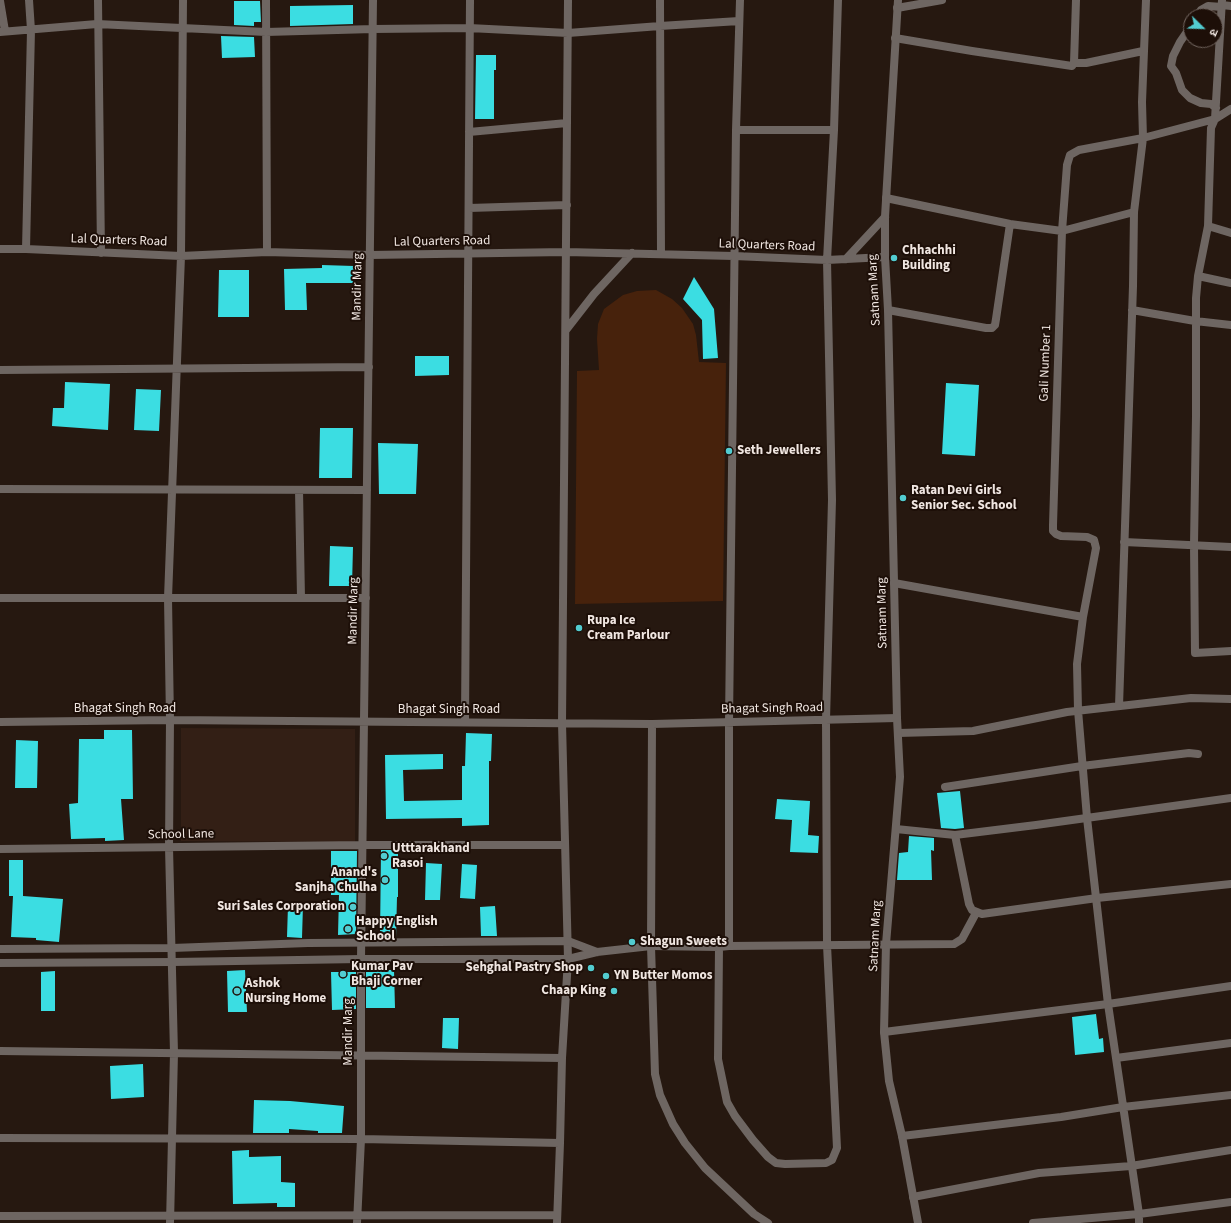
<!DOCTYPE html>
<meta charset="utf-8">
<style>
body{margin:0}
#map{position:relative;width:1231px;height:1223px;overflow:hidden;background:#261810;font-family:"Source Sans 3","Noto Sans Devanagari",sans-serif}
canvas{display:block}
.north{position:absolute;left:1183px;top:8px;width:40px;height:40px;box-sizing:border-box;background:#1d0f08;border:1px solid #71655f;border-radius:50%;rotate:113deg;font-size:11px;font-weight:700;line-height:16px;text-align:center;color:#f0e6e1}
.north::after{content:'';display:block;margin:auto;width:14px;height:18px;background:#52ccd0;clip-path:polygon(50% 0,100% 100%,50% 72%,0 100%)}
</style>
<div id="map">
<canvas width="1231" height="1223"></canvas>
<div class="north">उ</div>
</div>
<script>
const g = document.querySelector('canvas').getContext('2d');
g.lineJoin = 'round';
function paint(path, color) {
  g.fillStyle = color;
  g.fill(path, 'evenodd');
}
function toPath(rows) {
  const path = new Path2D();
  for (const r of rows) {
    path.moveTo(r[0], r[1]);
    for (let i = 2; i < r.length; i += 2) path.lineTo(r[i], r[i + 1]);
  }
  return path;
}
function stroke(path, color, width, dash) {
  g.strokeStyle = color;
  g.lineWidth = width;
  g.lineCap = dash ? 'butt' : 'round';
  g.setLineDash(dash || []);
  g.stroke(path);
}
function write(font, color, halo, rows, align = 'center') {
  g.font = font + ' "Source Sans 3",sans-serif';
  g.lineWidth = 4;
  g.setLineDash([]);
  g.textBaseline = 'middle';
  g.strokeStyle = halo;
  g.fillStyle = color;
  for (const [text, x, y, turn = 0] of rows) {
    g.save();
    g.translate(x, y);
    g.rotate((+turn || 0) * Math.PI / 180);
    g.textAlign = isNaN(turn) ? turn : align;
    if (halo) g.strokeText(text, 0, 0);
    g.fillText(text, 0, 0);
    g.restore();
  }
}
paint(toPath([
 [181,728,355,729,355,842,181,841]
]), '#331f15');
paint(toPath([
 [656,290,672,299,682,308,693,324,696,335,699,362,726,363,723,601,575,604,577,371,599,370,597,339,598,324,604,309,623,295,637,291]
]), '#47220c');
paint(toPath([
 [234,1,260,1,261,22,254,22,254,26,234,25],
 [353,5,353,24,290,26,290,6],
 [221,36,254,37,255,57,222,58],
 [476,55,496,55,496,70,494,70,494,119,475,119],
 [322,265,354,266,354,283,306,283,307,310,285,310,284,269,322,268],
 [219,270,249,270,249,317,218,317],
 [694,277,714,309,718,358,703,359,702,320,683,299],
 [415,356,449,356,449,375,415,376],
 [65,382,110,384,108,430,52,426,53,408,64,408],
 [946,383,979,385,975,456,942,454],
 [136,389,161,390,159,431,134,430],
 [320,428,353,428,352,478,319,478],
 [378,443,418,444,416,494,379,494],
 [330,546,353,547,352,586,329,586],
 [104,730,132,730,133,799,121,799,124,840,105,841,105,838,71,839,69,804,78,803,79,739,104,739],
 [466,733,492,734,491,761,489,761,489,825,462,826,462,818,386,819,385,755,443,754,443,769,403,770,404,801,462,800,462,766,465,766],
 [16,740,38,741,37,788,15,788],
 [960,791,964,828,955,829,941,828,937,793],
 [777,799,810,801,808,835,819,836,818,853,790,852,792,820,775,819],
 [909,836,934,838,934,851,931,850,932,880,897,880,899,853,908,852],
 [381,850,398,850,398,897,397,897,396,937,380,937],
 [331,851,357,851,356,934,338,935,339,895,331,895],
 [9,860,23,860,23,896,63,899,59,942,36,940,36,938,11,937,13,896,9,896],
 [426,863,442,864,440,900,425,900],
 [462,864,477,865,475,899,460,898],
 [288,905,303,905,302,938,287,937],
 [495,906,497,936,481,936,480,907],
 [245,970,247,1012,228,1012,227,971],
 [376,970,394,970,395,1008,366,1008,366,972,376,972],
 [55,971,55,1011,41,1011,41,972],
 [331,972,356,972,356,1009,332,1010],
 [1096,1014,1099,1039,1103,1038,1104,1052,1075,1055,1072,1017],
 [443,1018,459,1018,458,1049,442,1048],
 [143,1064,144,1097,111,1099,110,1066],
 [254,1100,290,1101,344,1106,342,1133,318,1133,318,1131,289,1129,289,1133,253,1133],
 [249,1150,249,1157,281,1156,281,1182,295,1183,295,1207,277,1207,277,1203,233,1204,232,1151]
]), '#3bdde2');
stroke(toPath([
 [98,0,101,253],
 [266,0,267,252],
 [660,0,661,254],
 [0,1,5,31],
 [1222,5,1231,6],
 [897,8,942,0],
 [1197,16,1201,10,1208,6,1222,7],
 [1191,26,1180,42,1173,56,1171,66,1176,73,1182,90,1190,98,1201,103,1211,104,1216,108],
 [0,32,97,24,266,32,373,29,469,28,568,33,660,26,739,21],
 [895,38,972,51,1072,66,1074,63,1086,63,1143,51],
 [1074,63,1076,0],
 [1231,109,1215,119,1211,128,1208,226,1198,276,1196,298,1196,416,1194,545,1195,653,1231,651],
 [736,130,834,130],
 [469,132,567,123],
 [886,198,1010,224,1062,231,1134,212],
 [469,208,567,205],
 [1208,226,1231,233],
 [0,249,26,249,181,256,267,252,370,255,566,252,734,256,827,260,885,257],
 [26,249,31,30,29,0],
 [846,259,885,217],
 [1198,276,1231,283],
 [888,310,986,328,992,328,995,325,996,319,1010,224],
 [1132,310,1195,321,1231,325],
 [566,330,594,294,632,253],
 [0,370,369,367],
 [0,489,367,490],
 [299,490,301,598],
 [1124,542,1231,547],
 [894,583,1083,617],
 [0,598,366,598],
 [1119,706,1133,286,1134,212,1143,138,1142,102,1146,0],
 [0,722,170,720,652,724,897,718],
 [465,722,470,0],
 [652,724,651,946,719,947,729,946,954,944,962,939,976,913],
 [898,733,973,731,1067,712,1191,698,1231,699],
 [945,787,1082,766,1189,753,1198,754],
 [896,829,955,835,1036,825,1231,798],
 [955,835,969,904,972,910,982,914,1097,898,1231,884],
 [0,849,363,845,564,845],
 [729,946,729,722,736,130,740,0],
 [719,947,718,1059,727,1102,735,1116,753,1140,768,1157,776,1163,785,1164,826,1163,832,1160,837,1148,827,945,826,720,832,500,827,260,834,130,838,0],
 [884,1032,1108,1004,1231,986],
 [0,1051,562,1058],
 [1116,1058,1231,1043],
 [902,1136,1061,1117,1123,1107,1231,1095],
 [0,1138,361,1139,560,1143],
 [913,1197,1039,1173,1131,1166,1231,1150],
 [0,1216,556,1215],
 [170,1223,174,1053,169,847,170,720,168,598,181,256,183,0],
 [357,1223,361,1139,361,959,373,0],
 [557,1223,560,1143,562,1058,568,959,562,723,568,0],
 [1033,1223,1139,1214,1231,1202],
 [1139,1223,1139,1214,1108,1004,1087,818,1078,710,1077,664,1083,617,1096,548,1094,540,1087,537,1061,536,1056,534,1053,531,1053,525,1062,231,1067,165,1070,155,1079,150,1143,138,1215,119,1222,0]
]), '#6e6662', 8);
stroke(toPath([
 [898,0,885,217,885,257,888,310,897,718,900,777,886,944,884,1032,889,1081,902,1136,918,1223],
 [0,949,172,948,308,943,568,941,597,952],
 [0,963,173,962,361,959,568,959,597,952,651,946,655,1074,660,1095,673,1124,685,1143,705,1168,754,1214,768,1223]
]), '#6e6662', 8);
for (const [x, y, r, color] of [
 [894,258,4,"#52ccd0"],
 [729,451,4,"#52ccd0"],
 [903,498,4,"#52ccd0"],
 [579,628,4,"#52ccd0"],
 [384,856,4,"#52ccd0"],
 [385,880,4,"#52ccd0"],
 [353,907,4,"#52ccd0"],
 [348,929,4,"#52ccd0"],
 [632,942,4,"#52ccd0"],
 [591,968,4,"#52ccd0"],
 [343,974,4,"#52ccd0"],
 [606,976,4,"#52ccd0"],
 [237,991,4,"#52ccd0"],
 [614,991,4,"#52ccd0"]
]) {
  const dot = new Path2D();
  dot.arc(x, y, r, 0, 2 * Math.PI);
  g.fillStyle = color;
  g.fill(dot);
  stroke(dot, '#1d0f08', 1.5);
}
write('13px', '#f0e6e1', '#1d0f08', [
 ["Lal Quarters Road",119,241,2],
 ["Lal Quarters Road",442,242,-1],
 ["Lal Quarters Road",767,246,2],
 ["Mandir Marg",358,287,-89],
 ["Satnam Marg",875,290,-93],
 ["Gali Number 1",1046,363,-88],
 ["Mandir Marg",354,611,-89],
 ["Satnam Marg",883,613,-91],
 ["Bhagat Singh Road",125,709],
 ["Bhagat Singh Road",772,709,-1],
 ["Bhagat Singh Road",449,710],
 ["School Lane",181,835,-1],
 ["Satnam Marg",876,936,-87],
 ["Mandir Marg",349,1032,-90]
]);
write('bold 13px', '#f0e6e1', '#1d0f08', [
 ["Chhachhi",902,251],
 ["Building",902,266],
 ["Seth Jewellers",737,451],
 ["Ratan Devi Girls",911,491],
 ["Senior Sec. School",911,506],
 ["Rupa Ice",587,621],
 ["Cream Parlour",587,636],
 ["Utttarakhand",392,849],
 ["Rasoi",392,864],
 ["Anand's",377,873,"right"],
 ["Sanjha Chulha",377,888,"right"],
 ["Suri Sales Corporation",345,907,"right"],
 ["Happy English",356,922],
 ["School",356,937],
 ["Shagun Sweets",640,942],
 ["Kumar Pav",351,967],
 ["Bhaji Corner",351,982],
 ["Sehghal Pastry Shop",583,968,"right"],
 ["YN Butter Momos",614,976],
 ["Ashok",245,984],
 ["Nursing Home",245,999],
 ["Chaap King",606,991,"right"]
], 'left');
</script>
